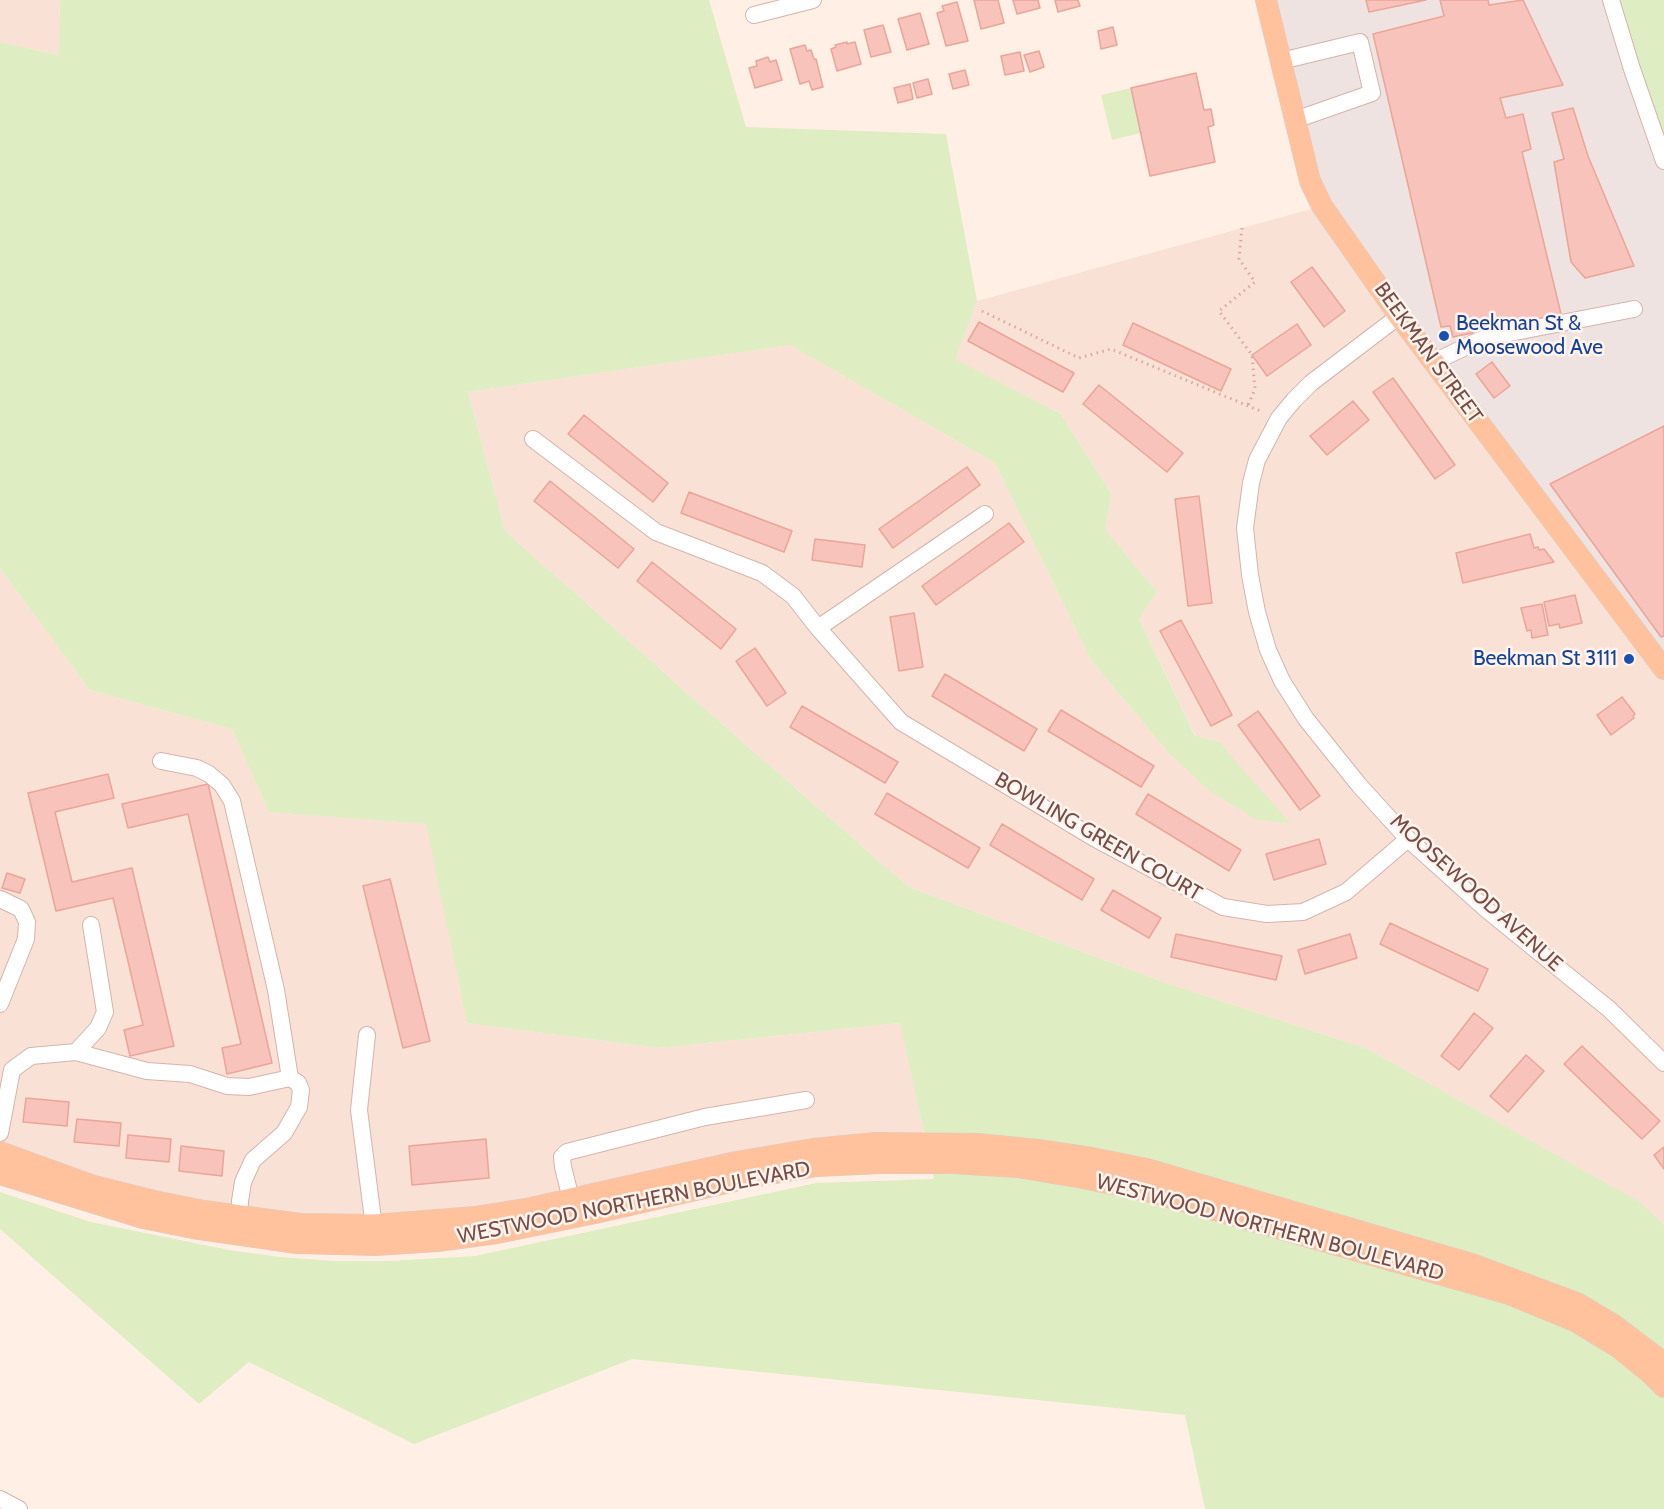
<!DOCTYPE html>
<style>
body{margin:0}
canvas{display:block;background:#ffefe5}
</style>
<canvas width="1664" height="1509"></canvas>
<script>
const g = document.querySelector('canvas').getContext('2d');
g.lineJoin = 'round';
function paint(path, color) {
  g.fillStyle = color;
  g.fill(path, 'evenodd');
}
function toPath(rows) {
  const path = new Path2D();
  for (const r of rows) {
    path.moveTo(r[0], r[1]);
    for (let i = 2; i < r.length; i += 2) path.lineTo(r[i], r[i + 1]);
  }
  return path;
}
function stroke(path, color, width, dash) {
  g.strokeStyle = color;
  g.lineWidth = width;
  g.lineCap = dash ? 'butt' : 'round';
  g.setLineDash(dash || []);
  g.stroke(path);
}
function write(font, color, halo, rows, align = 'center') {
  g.font = font + ' Cabin,sans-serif';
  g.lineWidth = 5;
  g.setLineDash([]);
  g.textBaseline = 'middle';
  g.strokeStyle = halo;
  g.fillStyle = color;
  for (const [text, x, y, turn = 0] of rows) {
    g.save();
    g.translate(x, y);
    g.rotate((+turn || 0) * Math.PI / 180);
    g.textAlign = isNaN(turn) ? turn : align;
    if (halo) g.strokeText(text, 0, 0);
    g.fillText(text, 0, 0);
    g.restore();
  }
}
paint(toPath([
 [0,0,60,0,58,55,0,42],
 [1322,206,1664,669,1664,1225,1639,1202,1368,1049,1166,983,909,887,713,716,505,531,468,392,790,345,995,463,1091,660,1167,751,1219,742,1196,737,1139,619,1157,592,1105,529,1112,495,1061,414,954,359,977,301],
 [0,568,90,690,232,729,269,812,427,824,467,1023,659,1048,901,1023,926,1144,475,1217,238,1217,0,1152]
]), '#f9e1d6');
paint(toPath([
 [1266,0,1611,0,1664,161,1664,669,1322,206]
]), '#eee3e0');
paint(toPath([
 [60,0,709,0,746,127,946,134,977,301,955,359,1061,414,1112,495,1105,529,1157,592,1139,619,1195,736,1219,742,1291,824,1255,819,1210,791,1167,751,1091,660,995,463,790,345,468,392,505,531,713,716,909,887,1166,983,1368,1049,1640,1202,1664,1225,1664,1509,1205,1509,1185,1415,632,1359,414,1444,249,1362,199,1404,0,1229,0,1192,91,1222,229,1250,280,1257,334,1261,388,1261,475,1256,816,1183,934,1179,900,1023,659,1048,467,1023,426,824,269,812,232,729,90,690,0,568,0,42,58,55],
 [1611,0,1664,0,1664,153],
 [1131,88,1141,133,1112,140,1101,95]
]), '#dfeec2');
const building = toPath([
 [974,0,998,0,1004,23,981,29,974,0],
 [1013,0,1038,0,1040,8,1017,14,1013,0],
 [1055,0,1078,0,1080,6,1058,12,1055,0],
 [1366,0,1426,0,1369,12,1366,0],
 [1440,0,1488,0,1489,5,1523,0,1563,85,1500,98,1506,118,1523,114,1531,149,1522,152,1561,314,1453,337,1450,326,1441,327,1373,34,1444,16,1440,0],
 [957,2,968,41,946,46,937,13,944,11,942,6,957,2],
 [920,13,929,44,907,50,898,19,920,13],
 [883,25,891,52,871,57,864,30,883,25],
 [1113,27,1117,45,1101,49,1098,31,1113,27],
 [847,42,847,44,855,42,861,64,837,71,831,49,836,47,835,45,847,42],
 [805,45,807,51,811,50,814,59,816,59,823,87,812,90,809,81,800,84,790,49,805,45],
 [1039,51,1044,67,1030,72,1024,55,1039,51],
 [1020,52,1024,71,1005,75,1001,56,1020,52],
 [768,57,770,62,776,60,782,80,755,88,749,68,757,66,756,61,768,57],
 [965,70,969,85,953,89,949,74,965,70],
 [1196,73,1204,110,1211,109,1214,125,1208,127,1215,162,1150,176,1131,88,1196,73],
 [928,79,932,94,917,98,913,83,928,79],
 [910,84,913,99,898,103,894,88,910,84],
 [1573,108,1588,156,1634,266,1585,278,1571,262,1554,162,1564,159,1552,113,1573,108],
 [1312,267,1345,311,1324,327,1291,282,1312,267],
 [979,322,1074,373,1063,392,968,341,979,322],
 [1133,323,1231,369,1221,391,1123,345,1133,323],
 [1297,324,1311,345,1267,376,1252,355,1297,324],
 [1492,362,1510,386,1494,398,1476,374,1492,362],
 [1393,378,1455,465,1435,479,1373,392,1393,378],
 [1099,385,1183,453,1167,472,1083,404,1099,385],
 [1353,401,1369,420,1327,455,1310,436,1353,401],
 [584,415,668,483,653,502,568,434,584,415],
 [1664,426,1664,636,1661,637,1550,484,1664,426],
 [967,467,980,485,893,548,879,529,967,467],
 [550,481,634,549,618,568,534,501,550,481],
 [689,492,792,531,784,552,681,513,689,492],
 [1199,496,1212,603,1188,606,1175,499,1199,496],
 [1009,523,1024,542,936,605,922,586,1009,523],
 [1530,534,1534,548,1538,547,1539,550,1544,549,1554,562,1463,583,1456,553,1530,534],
 [815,539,865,545,862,567,812,560,815,539],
 [652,562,736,629,721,649,637,581,652,562],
 [1575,595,1582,623,1560,628,1559,624,1549,626,1544,602,1575,595],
 [1542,604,1548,635,1532,638,1531,630,1527,631,1521,608,1542,604],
 [914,613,923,667,899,671,890,617,914,613],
 [1181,620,1232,715,1211,726,1160,631,1181,620],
 [755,648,786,693,767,706,736,661,755,648],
 [945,674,1037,729,1024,751,932,696,945,674],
 [1622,697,1635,714,1633,716,1634,718,1611,735,1597,715,1622,697],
 [802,706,898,762,885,783,790,727,802,706],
 [1061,710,1154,766,1141,787,1048,731,1061,710],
 [1258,711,1320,796,1300,810,1238,725,1258,711],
 [108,774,114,798,55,812,72,882,132,868,174,1046,130,1056,124,1030,143,1025,113,898,56,911,28,793,108,774],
 [208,784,272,1063,227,1074,222,1048,241,1044,188,814,128,828,122,804,208,784],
 [887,793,980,848,968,868,875,814,887,793],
 [1148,794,1241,850,1229,871,1136,814,1148,794],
 [1002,824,1094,879,1082,900,990,845,1002,824],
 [1319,839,1326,864,1274,880,1266,854,1319,839],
 [7,873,25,879,20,893,2,888,7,873],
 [390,879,430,1041,403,1048,363,886,390,879],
 [1113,890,1161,918,1149,938,1101,910,1113,890],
 [1390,923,1488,969,1478,991,1380,944,1390,923],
 [1176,934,1282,956,1276,980,1171,957,1176,934],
 [1350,934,1357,958,1305,974,1298,950,1350,934],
 [1474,1013,1493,1028,1459,1070,1441,1056,1474,1013],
 [1582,1046,1660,1121,1642,1139,1564,1064,1582,1046],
 [1526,1055,1544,1071,1508,1112,1490,1096,1526,1055],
 [26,1098,69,1102,67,1126,23,1122,26,1098],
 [77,1119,121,1123,119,1146,74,1142,77,1119],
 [128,1135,171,1139,169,1162,126,1158,128,1135],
 [486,1139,489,1178,412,1185,409,1146,486,1139],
 [181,1146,224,1151,222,1176,179,1171,181,1146],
 [1664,1147,1664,1169,1654,1155,1664,1147]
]);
paint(building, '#f7c3ba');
stroke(building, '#eca498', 1.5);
const minor = toPath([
 [1611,0,1632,69,1664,161],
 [754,15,813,0],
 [1281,61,1360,42,1372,93,1295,120],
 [1399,316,1311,383,1294,400,1279,418,1257,460,1251,483,1245,528,1250,575,1257,612,1268,650,1282,681,1306,719,1359,785,1408,839,1487,910,1609,1009,1664,1063],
 [1434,362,1484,338,1634,309],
 [533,439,656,532,762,573,793,596,818,628,901,722,1094,838,1223,907,1267,914,1303,912,1346,892,1408,839],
 [818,628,985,514],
 [161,761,197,768,209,774,222,785,232,801,276,990,290,1078],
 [0,899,21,909,27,922,26,939,0,1004],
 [367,1035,359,1110,375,1235],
 [76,1052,98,1028,105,1012,91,925],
 [0,1133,12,1070,31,1056,76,1052,147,1071,190,1074,227,1086,249,1087,290,1078,298,1083,301,1090,299,1107,284,1133,253,1160,243,1182,240,1201,239,1226],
 [574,1211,563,1167,562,1157,567,1152,705,1117,806,1100],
 [0,1499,19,1509]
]);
const major = toPath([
 [1266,0,1310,181,1322,206,1399,316,1664,669],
 [0,1152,94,1186,154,1201,204,1211,300,1224,374,1225,475,1217,531,1208,736,1162,813,1149,876,1143,978,1144,1038,1150,1092,1158,1147,1169,1472,1264,1577,1303,1614,1325,1664,1363],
 [0,1174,143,1218,193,1228,297,1243,376,1245,438,1241,497,1233,595,1213,752,1177,817,1166,881,1163,952,1163,1017,1167,1083,1178,1147,1191,1509,1294,1575,1321,1618,1347,1650,1373,1664,1387]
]);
stroke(minor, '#d5b4ac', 18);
stroke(major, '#dacdcb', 22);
stroke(toPath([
 [1242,228,1239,259,1255,282,1219,311,1252,355,1255,389,1248,405],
 [982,311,1079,358,1111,349,1263,412]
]), '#dda69c', 3, [1.5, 4.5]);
stroke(minor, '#fff', 16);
stroke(major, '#ffc29c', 21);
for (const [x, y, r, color] of [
 [1444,336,6,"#1a4fb4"],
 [1629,659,6,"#1a4fb4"]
]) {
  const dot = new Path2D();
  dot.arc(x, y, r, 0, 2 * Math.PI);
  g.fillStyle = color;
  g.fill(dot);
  stroke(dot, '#fff4ee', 2);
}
write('21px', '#164399', '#fff4ee', [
 ["Beekman St &",1456,324],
 ["Moosewood Ave",1456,348],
 ["Beekman St 3111",1617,659,"right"]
], 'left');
write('21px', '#7b4d47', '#fff4ee', [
 ["BEEKMAN STREET",1428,353,54],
 ["BOWLING GREEN COURT",1098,837,30],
 ["MOOSEWOOD AVENUE",1476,893,42],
 ["WESTWOOD NORTHERN BOULEVARD",634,1203,-11],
 ["WESTWOOD NORTHERN BOULEVARD",1270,1228,15]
]);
</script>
